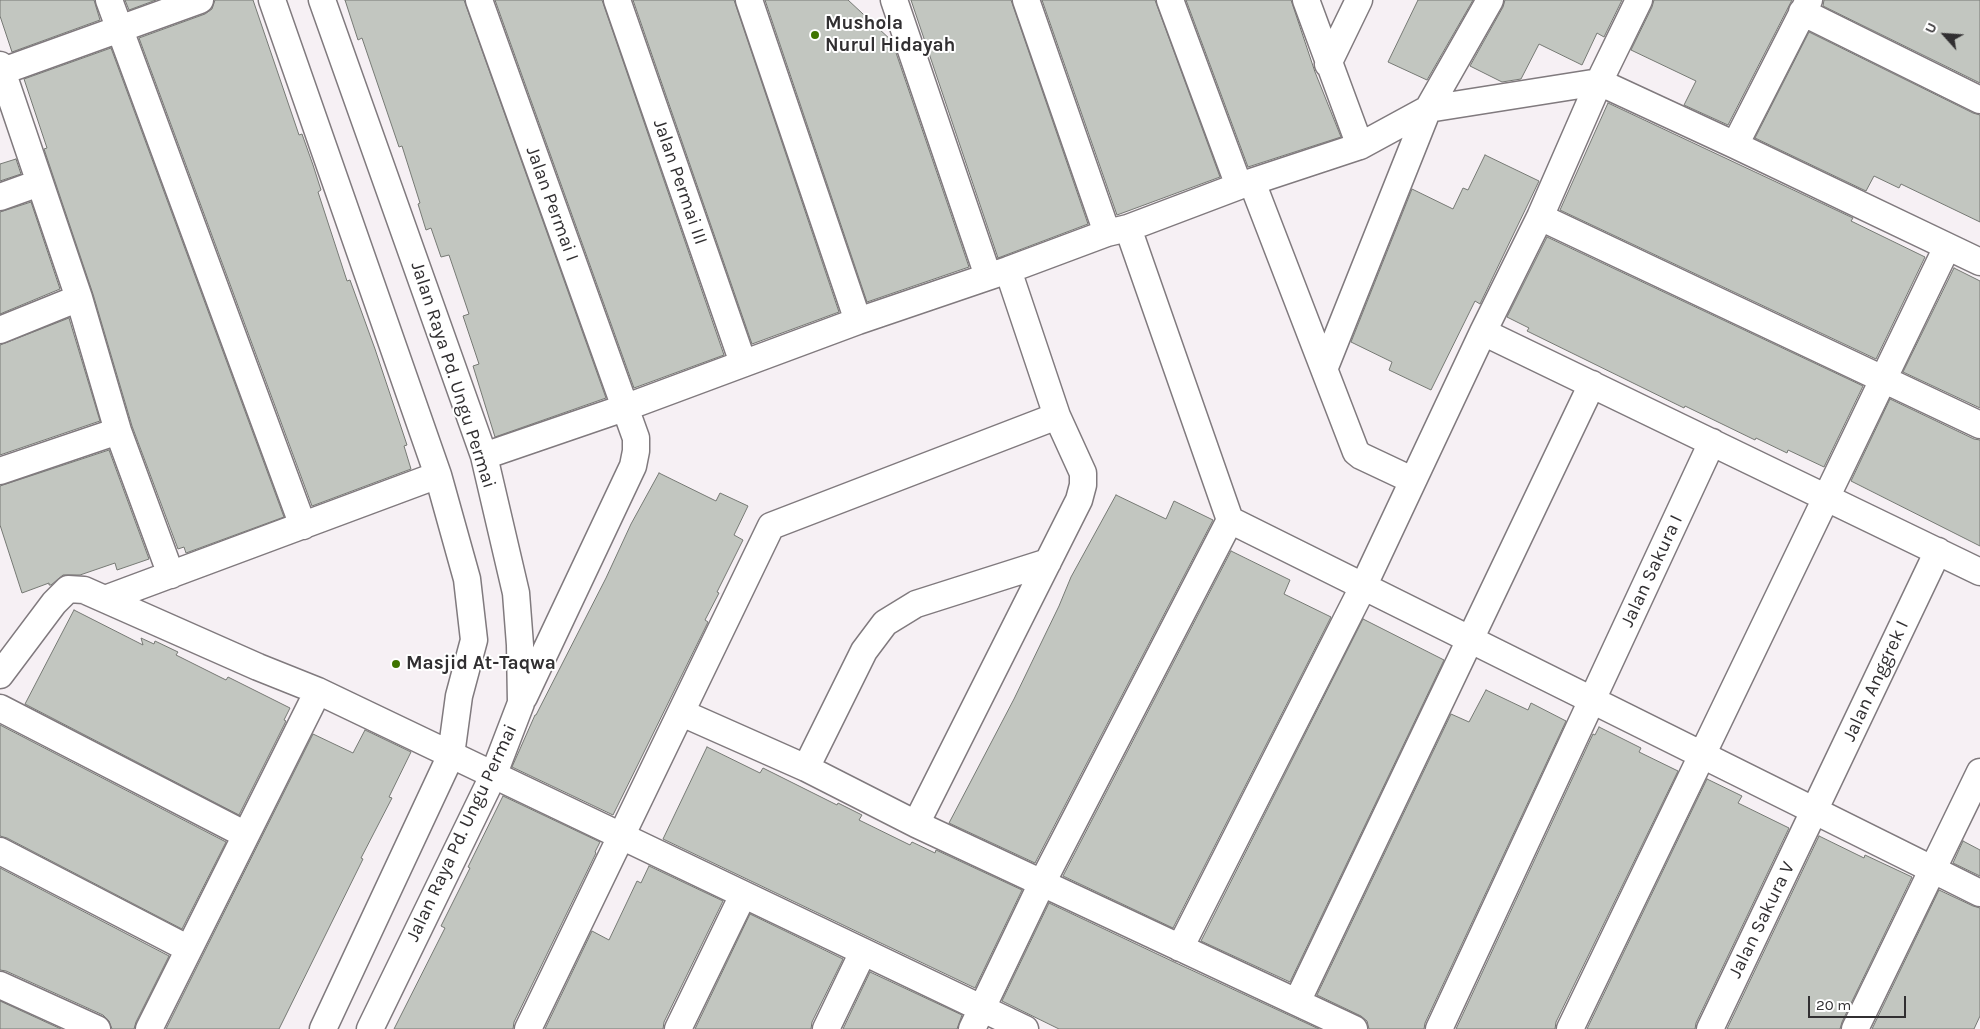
<!DOCTYPE html>
<style>
body{margin:0}
#map{position:relative;width:1980px;height:1029px;overflow:hidden;background:#f6f0f4;font-family:Karla,sans-serif}
canvas{display:block}
.north{position:absolute;left:1920px;top:10px;width:50px;height:50px;-webkit-text-stroke:4px #fff;paint-order:stroke;rotate:296deg;font-size:14px;font-weight:700;line-height:20px;text-align:center;color:#312f31}
.north::after{content:'';display:block;margin:auto;width:18px;height:22px;background:#312f31;clip-path:polygon(50% 0,100% 100%,50% 72%,0 100%)}
.scale{position:absolute;left:1808px;top:996px;width:98px;height:22px;box-sizing:border-box;border:2px solid #312f31;border-top:0;padding-left:6px;font-size:15px;line-height:18px;white-space:nowrap;color:#312f31;-webkit-text-stroke:4px #fff;paint-order:stroke}
</style>
<div id="map">
<canvas width="1980" height="1029"></canvas>
<div class="north">U</div>
<div class="scale">20 m</div>
</div>
<script>
const g = document.querySelector('canvas').getContext('2d');
g.lineJoin = 'round';
function paint(path, color) {
  g.fillStyle = color;
  g.fill(path, 'evenodd');
}
function toPath(rows) {
  const path = new Path2D();
  for (const r of rows) {
    path.moveTo(r[0], r[1]);
    for (let i = 2; i < r.length; i += 2) path.lineTo(r[i], r[i + 1]);
  }
  return path;
}
function stroke(path, color, width, dash) {
  g.strokeStyle = color;
  g.lineWidth = width;
  g.lineCap = dash ? 'butt' : 'round';
  g.setLineDash(dash || []);
  g.stroke(path);
}
function write(font, color, halo, rows, align = 'center') {
  g.font = font + ' Karla,sans-serif';
  g.lineWidth = 4;
  g.setLineDash([]);
  g.textBaseline = 'middle';
  g.strokeStyle = halo;
  g.fillStyle = color;
  for (const [text, x, y, turn = 0] of rows) {
    g.save();
    g.translate(x, y);
    g.rotate((+turn || 0) * Math.PI / 180);
    g.textAlign = isNaN(turn) ? turn : align;
    if (halo) g.strokeText(text, 0, 0);
    g.fillText(text, 0, 0);
    g.restore();
  }
}
const building = toPath([
 [0,0,94,0,100,20,12,52,0,16,0,0],
 [125,0,156,0,129,10,125,0],
 [215,0,253,0,299,135,302,134,313,165,321,190,318,192,347,281,350,280,375,349,407,445,404,446,411,469,312,506,139,38,205,14,212,9,215,0],
 [345,0,464,0,606,398,495,437,473,366,479,364,463,316,469,314,449,255,441,257,431,228,426,230,418,204,420,203,402,146,399,147,362,38,358,40,345,0],
 [495,0,602,0,724,355,634,388,495,0],
 [633,0,734,0,839,312,752,344,633,0],
 [765,0,848,0,892,41,969,267,867,302,765,0],
 [911,0,1011,0,1088,224,998,258,911,0],
 [1042,0,1155,0,1220,177,1117,215,1042,0],
 [1186,0,1291,0,1315,72,1341,137,1248,167,1186,0],
 [1418,0,1473,0,1427,80,1388,62,1418,0],
 [1505,0,1622,0,1604,37,1597,33,1582,65,1539,44,1521,79,1502,82,1470,66,1503,7,1505,0],
 [1654,0,1792,0,1728,125,1684,105,1696,81,1631,50,1652,7,1654,0],
 [1824,0,1980,0,1980,83,1823,6,1824,0],
 [1809,32,1973,113,1980,115,1980,222,1901,184,1899,188,1874,176,1866,191,1755,138,1809,32],
 [111,48,284,517,186,553,184,547,178,549,132,426,93,294,44,149,47,148,24,79,111,48],
 [1608,103,1853,218,1851,221,1925,257,1876,359,1560,210,1608,103],
 [1485,155,1539,181,1480,304,1475,301,1431,390,1389,370,1392,362,1351,342,1412,189,1453,209,1463,188,1468,190,1485,155],
 [16,159,21,174,0,181,0,164,16,159],
 [31,202,60,289,0,314,0,212,31,202],
 [1547,237,1863,386,1824,467,1788,450,1787,453,1756,438,1755,440,1685,406,1684,408,1527,331,1529,328,1507,317,1547,237],
 [1954,268,1980,281,1980,408,1903,372,1954,268],
 [69,318,100,421,0,455,0,345,69,318],
 [1890,399,1974,439,1980,440,1980,546,1851,481,1890,399],
 [109,450,149,559,117,570,115,563,80,575,63,575,51,585,49,585,49,583,22,593,0,525,0,486,109,450],
 [659,473,716,501,720,493,748,506,734,535,743,540,717,592,719,593,705,620,708,622,613,815,512,767,535,715,536,715,606,578,631,524,659,473],
 [1116,495,1166,519,1174,501,1213,520,1035,863,949,823,1014,699,1059,606,1071,577,1116,495],
 [1231,551,1290,580,1284,594,1331,617,1173,928,1063,876,1231,551],
 [74,610,143,645,141,638,154,644,155,641,178,652,176,655,226,680,228,677,290,708,284,720,286,721,239,815,25,704,74,610],
 [1363,619,1444,660,1290,982,1201,941,1363,619],
 [1486,690,1528,710,1531,703,1566,721,1425,1023,1424,1029,1369,1029,1367,1021,1361,1016,1317,995,1451,714,1469,722,1486,690],
 [0,725,226,842,182,929,7,838,0,836,0,725],
 [1599,727,1641,748,1639,752,1678,771,1556,1022,1555,1029,1456,1029,1593,734,1595,735,1599,727],
 [365,730,411,752,389,797,392,798,361,858,363,859,279,1029,166,1029,313,734,353,753,365,730],
 [707,747,760,773,763,768,837,805,838,803,862,815,859,820,910,845,912,842,935,853,936,850,1022,890,975,988,663,839,707,747],
 [1707,779,1742,796,1738,803,1789,828,1696,1023,1695,1029,1587,1029,1707,779],
 [503,796,600,842,595,852,596,853,514,1022,513,1029,394,1029,445,928,441,926,470,868,468,867,503,796],
 [1819,836,1864,858,1865,855,1912,877,1842,1022,1840,1029,1727,1029,1819,836],
 [1963,841,1980,850,1980,876,1953,863,1963,841],
 [649,866,723,901,664,1022,663,1029,545,1029,592,931,609,940,637,881,641,883,649,866],
 [0,868,169,956,136,1022,134,1029,112,1029,109,1021,103,1015,6,971,0,970,0,868],
 [1939,890,1973,906,1980,908,1980,1016,1974,1029,1872,1029,1939,890],
 [1049,903,1174,962,1319,1029,1059,1029,1002,1001,1049,903],
 [750,914,843,959,812,1022,811,1029,695,1029,750,914],
 [870,972,962,1015,957,1029,843,1029,870,972],
 [0,1001,61,1029,0,1029,0,1001]
]);
paint(building, '#c2c6c0');
stroke(building, '#767974', 1);
const street = toPath([
 [109,0,303,526],
 [272,0,438,475,467,579,474,640,459,696,451,755,323,1029],
 [322,0,484,456,516,593,520,645,521,703,493,776,370,1029],
 [479,0,636,438,636,451,633,466,524,697],
 [617,0,743,363],
 [749,0,858,321],
 [894,0,988,276],
 [1026,0,1107,233],
 [1170,0,1239,186],
 [1306,0,1360,146],
 [1802,12,1980,100],
 [1328,64,1359,0],
 [0,65,79,298,118,431,171,575],
 [0,72,200,0],
 [1735,145,1809,0],
 [1252,182,1356,452,1361,456,1412,480],
 [0,197,39,183],
 [1540,217,1980,425],
 [0,330,79,298],
 [1483,332,1980,572],
 [1325,367,1428,109,1490,0],
 [484,456,624,408,858,321,1008,270,1107,233,1128,228,1239,186,1360,146,1428,109,1599,82,1639,0],
 [0,471,118,431],
 [1230,520,1980,893],
 [105,599,438,475],
 [0,675,54,603,68,589,84,590,258,667,318,691,1025,1029],
 [0,708,246,835],
 [682,713,806,768,916,824,1354,1029],
 [806,768,864,651,885,623,916,604,1048,562],
 [916,824,1079,500,1083,485,1083,473,1057,416,1008,270],
 [0,851,189,949],
 [1180,948,1363,587,1483,332,1540,217,1599,82,1735,145,1980,262],
 [0,985,97,1029],
 [1297,1002,1592,384],
 [149,1029,318,691],
 [528,1029,771,526,1057,416],
 [678,1029,743,895],
 [826,1029,863,952],
 [972,1029,1042,883,1230,520,1128,228],
 [1439,1029,1712,442],
 [1570,1029,1947,247],
 [1710,1029,1938,551],
 [1855,1029,1980,772]
]);
stroke(street, '#807a7e', 29);
stroke(street, '#fff', 26);
for (const [x, y, r, color] of [
 [815,35,5,"#3f7400"],
 [396,664,5,"#3f7400"]
]) {
  const dot = new Path2D();
  dot.arc(x, y, r, 0, 2 * Math.PI);
  g.fillStyle = color;
  g.fill(dot);
  stroke(dot, '#fff', 2);
}
write('bold 19px', '#312f31', '#fff', [
 ["Mushola",825,24],
 ["Nurul Hidayah",825,46],
 ["Masjid At-Taqwa",406,664]
], 'left');
write('19px', '#312f31', '#fff', [
 ["Jalan Permai III",680,182,71],
 ["Jalan Permai I",552,204,70],
 ["Jalan Raya Pd. Ungu Permai",453,375,72],
 ["Jalan Sakura I",1652,571,-65],
 ["Jalan Anggrek I",1876,681,-65],
 ["Jalan Raya Pd. Ungu Permai",462,833,-65],
 ["Jalan Sakura V",1762,920,-64]
]);
</script>
